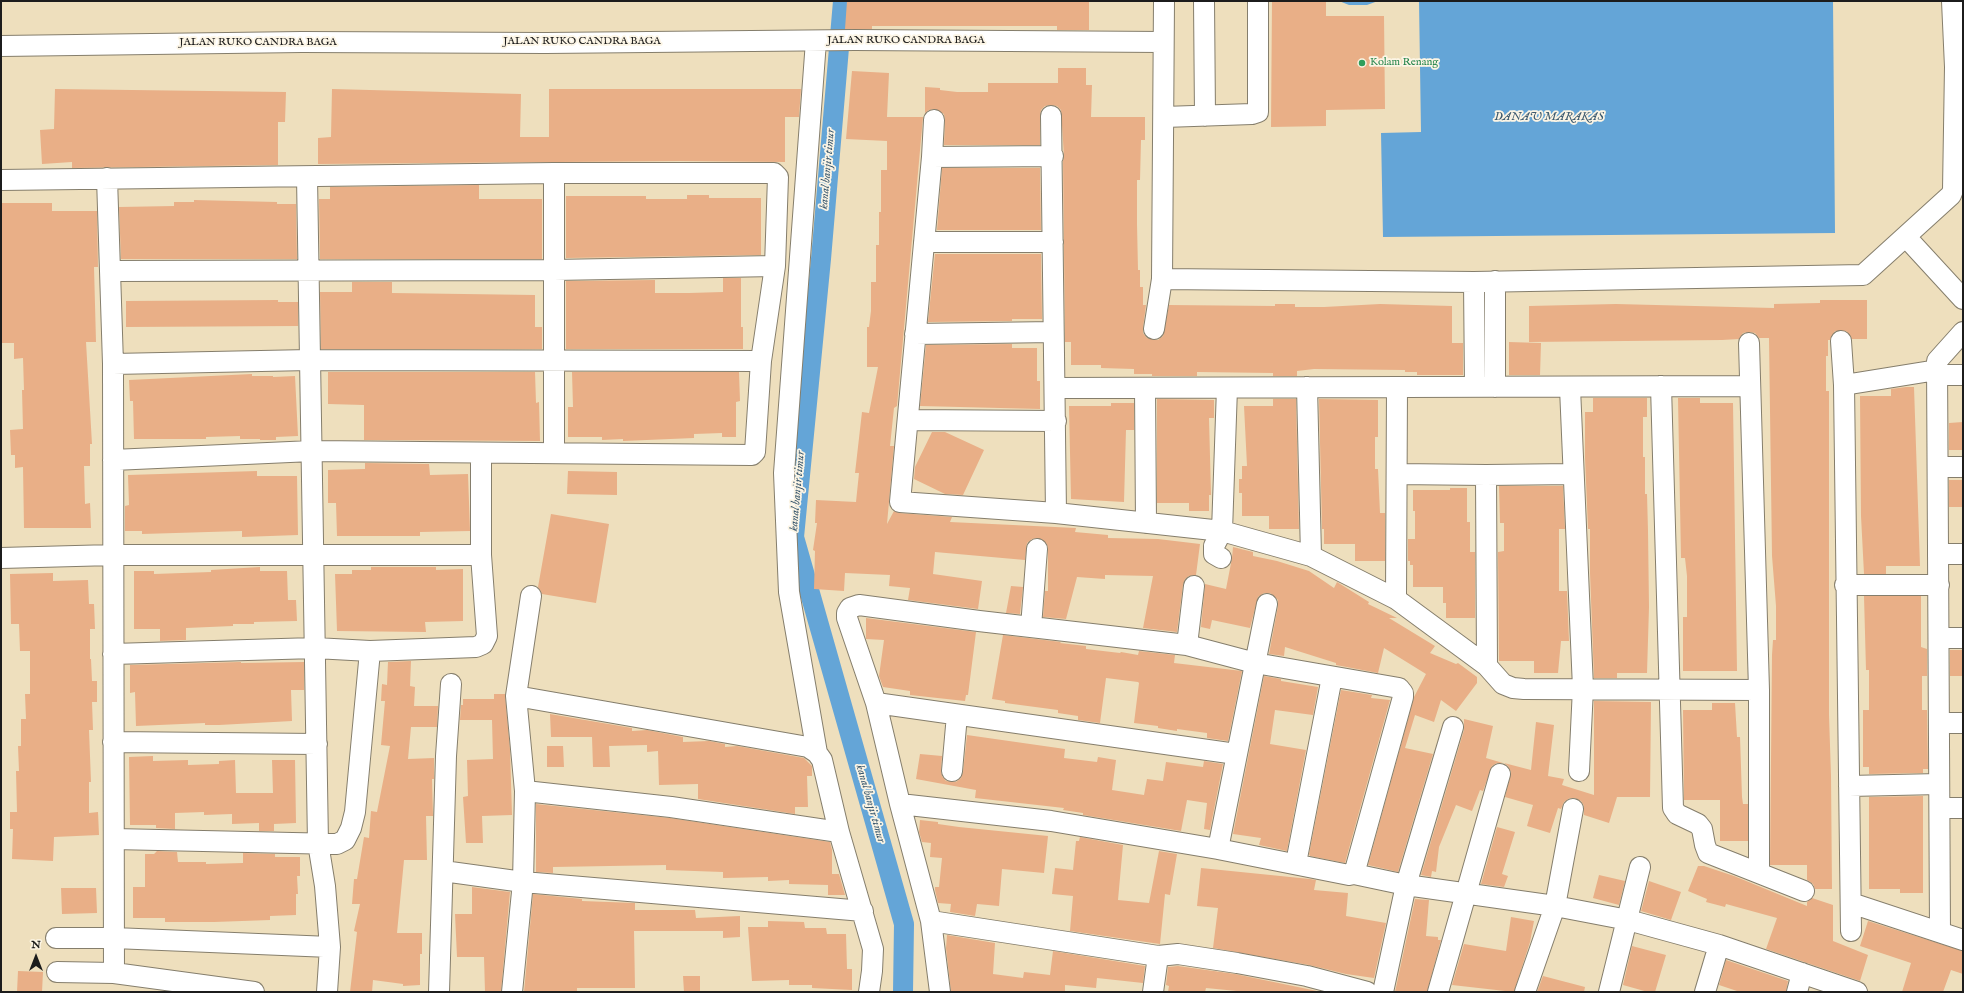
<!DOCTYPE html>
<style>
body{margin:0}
#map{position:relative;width:1964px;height:993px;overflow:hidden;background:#eedfbd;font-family:"IM FELL English",serif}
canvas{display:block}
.frame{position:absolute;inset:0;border:2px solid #1c1c1c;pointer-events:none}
.north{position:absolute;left:16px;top:937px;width:40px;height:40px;-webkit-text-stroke:3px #fcf5e5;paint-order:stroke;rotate:0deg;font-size:11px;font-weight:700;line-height:16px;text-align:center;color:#1c1c1c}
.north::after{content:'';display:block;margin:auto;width:14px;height:18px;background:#1c1c1c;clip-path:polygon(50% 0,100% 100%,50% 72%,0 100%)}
</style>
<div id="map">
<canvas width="1964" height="993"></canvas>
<div class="frame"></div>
<div class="north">N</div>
</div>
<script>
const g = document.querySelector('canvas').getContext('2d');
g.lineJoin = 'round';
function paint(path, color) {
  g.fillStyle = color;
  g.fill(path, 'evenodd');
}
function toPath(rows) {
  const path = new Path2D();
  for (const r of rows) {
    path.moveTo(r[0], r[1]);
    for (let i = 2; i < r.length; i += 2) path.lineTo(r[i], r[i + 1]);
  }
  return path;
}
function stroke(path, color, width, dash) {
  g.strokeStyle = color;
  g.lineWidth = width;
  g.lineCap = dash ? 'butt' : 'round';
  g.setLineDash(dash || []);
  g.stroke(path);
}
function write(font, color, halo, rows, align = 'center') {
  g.font = font + ' "IM FELL English",serif';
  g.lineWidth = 3.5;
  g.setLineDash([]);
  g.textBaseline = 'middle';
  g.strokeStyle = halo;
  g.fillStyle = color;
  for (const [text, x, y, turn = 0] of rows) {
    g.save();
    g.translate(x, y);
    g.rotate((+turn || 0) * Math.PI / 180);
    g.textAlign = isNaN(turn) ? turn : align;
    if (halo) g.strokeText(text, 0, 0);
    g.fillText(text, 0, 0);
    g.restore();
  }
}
paint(toPath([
 [1339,1,1378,1,1367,5,1349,5],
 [1419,1,1833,1,1835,233,1383,237,1381,133,1421,132]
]), '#64a5d7');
stroke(toPath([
 [843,1,821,259,794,537,904,924,903,992]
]), '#64a5d7', 20);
paint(toPath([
 [847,1,1089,1,1089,30,1057,30,1057,26,872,26,872,29,845,29],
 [1272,1,1326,1,1326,16,1384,16,1385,109,1326,110,1326,126,1271,127],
 [1058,68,1086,68,1086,85,1092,85,1091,117,1145,117,1145,140,1141,140,1140,180,1137,180,1137,224,1138,270,1140,270,1140,287,1143,287,1143,305,1146,305,1143,328,1143,333,1147,338,1158,340,1163,336,1169,305,1275,306,1275,304,1295,304,1295,307,1324,307,1380,304,1452,306,1452,343,1463,343,1463,375,1417,375,1417,372,1405,372,1405,370,1314,369,1297,371,1297,376,1273,376,1273,373,1197,372,1197,376,1152,376,1152,374,1134,374,1134,369,1101,368,1101,365,1071,365,1071,342,1065,342,1063,161,1064,156,1061,110,1057,106,1051,105,1045,106,1041,110,1040,116,1040,145,944,145,945,121,944,114,935,109,929,110,925,113,925,87,940,88,940,90,957,92,988,92,988,83,1058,83],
 [852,71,889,73,887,117,923,117,897,406,894,408,890,446,894,446,887,524,894,511,899,513,952,517,950,522,1076,528,1075,532,1108,535,1108,538,1158,539,1200,544,1196,575,1189,576,1185,579,1183,585,1177,632,1143,628,1153,576,1105,575,1105,579,1077,577,1066,619,1043,617,1045,591,1048,591,1048,550,1047,544,1038,538,1032,539,1027,543,1025,560,935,552,933,574,982,581,978,609,908,600,910,588,889,586,890,575,845,573,844,591,814,589,815,551,813,550,817,523,815,523,816,500,856,502,859,473,855,473,862,412,869,413,878,367,867,367,867,327,869,327,871,311,871,282,876,282,876,245,879,245,879,212,881,212,881,170,887,170,887,141,846,139],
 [55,89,286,92,285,122,278,122,278,165,72,168,72,162,42,164,40,130,54,129],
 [332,89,521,94,520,137,549,137,549,89,801,89,799,117,785,117,785,162,680,161,318,164,318,138,331,137],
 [942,168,1040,168,1041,230,937,230],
 [479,185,479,199,542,199,542,259,320,259,319,199,330,199,330,187],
 [687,195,709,195,709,198,761,198,761,255,566,258,566,196,646,196,646,199,687,199],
 [194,200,277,202,277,204,296,204,297,259,121,259,119,207,174,206,174,202,194,202],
 [1,203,52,203,52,211,97,211,98,267,94,267,96,342,86,342,92,444,90,444,90,466,84,466,85,504,90,503,91,528,24,528,23,467,15,468,15,455,11,455,10,430,23,429,22,390,24,390,23,358,14,359,14,343,1,343],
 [935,254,1041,254,1042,319,1012,319,1012,321,928,322],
 [723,278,741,278,741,327,743,327,743,349,566,349,566,281,655,280,655,293,689,293,723,292],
 [352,282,392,282,392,293,535,295,535,327,542,327,542,349,321,349,320,292,352,292],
 [278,300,278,302,298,302,298,326,126,327,126,301],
 [1820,300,1867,300,1867,339,1852,339,1846,331,1835,331,1830,340,1828,340,1828,356,1826,356,1826,391,1829,391,1829,715,1831,776,1832,889,1815,889,1813,884,1807,880,1807,865,1770,865,1772,655,1773,640,1776,640,1776,606,1772,556,1769,338,1759,338,1755,333,1749,332,1743,333,1739,339,1722,340,1529,342,1529,306,1616,304,1774,308,1774,304,1820,303],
 [1509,342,1541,343,1540,375,1509,375],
 [1012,344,1012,348,1037,348,1037,381,1040,381,1040,409,920,406,926,345],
 [328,372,535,372,536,403,539,402,540,441,364,440,364,405,328,404],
 [572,372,739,372,740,401,736,402,736,437,722,437,722,433,694,434,694,438,623,441,623,439,602,440,602,437,568,437,568,407,573,407],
 [252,374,252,376,273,376,273,377,295,376,298,436,276,437,276,440,260,440,260,439,240,439,240,436,206,437,206,439,134,439,133,401,130,401,129,380],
 [1906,387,1914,387,1920,566,1886,566,1886,574,1864,574,1861,516,1860,396,1891,396,1891,389],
 [1593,398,1647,398,1647,417,1643,417,1643,457,1645,457,1645,494,1647,494,1648,531,1649,607,1647,673,1617,673,1617,678,1594,678,1590,573,1590,529,1588,529,1585,458,1585,412,1593,412],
 [1678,398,1700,398,1700,403,1733,403,1737,671,1683,671,1683,617,1687,617,1687,576,1685,558,1681,558],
 [1157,399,1214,400,1214,418,1209,418,1211,495,1209,495,1209,511,1189,511,1189,503,1157,503],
 [1273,399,1296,399,1299,529,1269,529,1269,516,1242,516,1242,493,1239,493,1239,479,1242,479,1242,466,1247,466,1244,406,1273,406],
 [1319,399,1378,400,1378,437,1375,437,1375,469,1378,469,1380,513,1385,513,1385,561,1355,561,1355,544,1324,544,1324,529,1322,529],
 [1111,403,1134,403,1134,430,1126,430,1124,502,1071,499,1069,406,1111,406],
 [1963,422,1963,450,1949,450,1949,423],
 [932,432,945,432,984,450,963,495,945,494,914,479,915,467],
 [365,463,429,464,430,475,468,474,470,531,420,532,420,536,337,536,336,503,328,503,328,470,365,469],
 [257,471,257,476,297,476,298,535,242,537,242,531,142,534,142,531,125,531,125,506,129,505,128,475],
 [568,471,617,472,617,495,567,494],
 [1949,480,1963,480,1963,507,1949,507],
 [1499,486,1563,486,1565,529,1559,529,1559,591,1567,591,1569,641,1561,641,1558,673,1534,673,1534,661,1499,661,1498,552,1504,551,1504,523,1500,523],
 [1450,488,1467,488,1467,522,1470,522,1470,552,1475,552,1475,618,1446,618,1446,603,1443,603,1443,587,1413,587,1413,565,1410,565,1410,561,1408,561,1408,539,1415,539,1415,511,1413,511,1413,490,1450,490],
 [551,514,609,524,596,603,542,594,538,587],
 [1233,547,1253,552,1253,556,1277,561,1309,571,1334,588,1337,582,1369,602,1368,604,1397,618,1389,618,1435,646,1430,653,1456,664,1458,663,1477,677,1477,683,1456,711,1441,700,1434,722,1415,715,1405,748,1433,754,1398,872,1368,865,1414,697,1426,674,1384,648,1378,673,1336,665,1336,663,1285,647,1284,656,1269,654,1278,606,1278,600,1270,593,1264,593,1258,597,1250,628,1212,620,1210,629,1201,627,1205,584,1226,589,1232,558],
 [260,567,260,571,287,571,288,600,296,600,297,621,254,622,254,624,233,624,233,626,186,628,186,640,160,641,160,629,134,629,134,571,154,571,154,574,211,572,211,570],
 [371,567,436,567,436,570,463,569,463,621,425,622,426,632,337,631,335,574,352,574,352,570,371,570],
 [53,573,53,581,88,580,89,604,94,604,95,629,90,629,90,659,91,659,92,681,97,681,97,702,92,702,93,730,89,730,91,782,89,782,89,813,98,812,99,835,54,837,53,861,12,859,13,829,10,829,10,812,17,812,16,771,19,771,18,746,21,746,21,719,26,719,25,694,30,694,30,651,20,651,19,624,11,624,10,574],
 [1011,586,1023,587,1020,614,1006,613],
 [1864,596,1921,596,1921,647,1927,649,1927,676,1922,676,1922,710,1927,710,1928,769,1923,769,1923,773,1869,774,1869,767,1863,767,1863,710,1869,710,1869,670,1866,670],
 [866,618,976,632,968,695,966,695,965,701,910,695,910,691,883,687,879,676,884,640,866,639],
 [1003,635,1061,642,1060,643,1086,646,1086,649,1120,653,1121,652,1138,655,1139,651,1175,655,1174,663,1242,671,1228,741,1207,738,1207,733,1177,729,1177,731,1158,728,1158,726,1134,723,1139,683,1138,682,1106,678,1100,723,1078,720,1078,716,1058,713,1058,710,1005,703,1005,701,992,699],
 [1950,650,1963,650,1963,676,1950,676],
 [411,661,410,686,415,687,414,706,438,706,437,727,411,727,408,759,434,758,434,779,432,779,433,816,426,816,427,860,404,860,397,933,422,933,422,954,420,954,420,985,403,986,403,984,373,980,372,992,350,992,357,932,354,931,360,904,352,904,354,879,357,879,364,837,369,838,371,811,377,812,390,746,381,745,385,701,381,701,382,684,387,685,388,662],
 [241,662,241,663,304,662,304,690,291,690,292,721,219,725,205,725,205,723,136,726,135,692,130,693,130,665],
 [1264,676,1281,679,1281,681,1318,687,1313,715,1275,710,1270,744,1306,750,1287,851,1259,845,1261,838,1233,834],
 [1341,690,1372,695,1371,698,1390,700,1345,863,1310,856,1309,854],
 [494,694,505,694,510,749,512,815,482,816,483,843,466,843,463,797,468,796,467,760,493,759,492,720,460,720,461,705,463,705,463,699,494,699],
 [1594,701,1651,702,1650,797,1617,797,1609,823,1584,815,1584,806,1581,801,1575,798,1570,798,1564,802,1561,809,1558,808,1550,833,1527,826,1533,805,1505,797,1511,772,1508,766,1504,763,1531,770,1536,722,1554,725,1548,776,1564,779,1562,785,1594,795],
 [1712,703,1735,703,1737,737,1740,737,1742,797,1743,804,1748,804,1748,841,1720,841,1720,800,1684,800,1683,710,1712,710],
 [550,714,632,728,632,731,647,730,683,737,683,742,709,741,725,744,725,747,737,746,804,758,812,766,812,776,807,776,808,807,795,807,795,814,698,799,698,784,659,785,658,751,647,752,647,745,609,746,610,767,593,767,592,737,551,737],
 [1464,719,1493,726,1486,758,1503,763,1497,763,1492,766,1483,791,1480,790,1472,811,1456,805,1439,847,1436,872,1432,871,1431,877,1421,875,1464,730],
 [967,735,1065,749,1064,758,1097,762,1098,757,1116,760,1112,790,1144,795,1147,779,1163,781,1166,762,1203,767,1204,761,1223,764,1210,830,1204,829,1207,803,1187,800,1181,831,1083,815,1083,813,1063,810,1064,808,975,798,976,790,916,779,920,754,942,756,941,770,942,776,946,781,956,782,961,778,963,772],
 [547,746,563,746,564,767,547,767],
 [153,756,153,761,188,760,188,765,219,764,219,761,235,760,236,793,273,793,272,760,295,760,296,823,274,824,274,831,259,831,259,823,232,824,232,814,204,815,204,812,175,813,175,829,156,828,156,825,130,825,129,757],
 [1923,796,1923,893,1900,893,1900,889,1869,889,1869,797],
 [536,804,670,818,830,842,832,850,832,874,839,874,845,895,828,895,828,885,789,884,789,880,768,881,768,877,723,878,723,872,666,870,666,865,553,867,553,873,536,872],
 [920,820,938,822,938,824,959,827,1048,836,1044,873,1002,869,999,906,977,904,975,916,950,912,951,904,938,903,935,890,935,887,939,887,942,858,930,857,931,843,922,842,919,832],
 [1497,827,1515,832,1502,874,1508,876,1504,887,1481,884],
 [1080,837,1123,845,1118,900,1149,903,1159,851,1177,854,1170,895,1165,894,1160,944,1070,931,1073,896,1052,894,1055,868,1073,870,1076,841,1079,841],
 [157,851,177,852,178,862,206,862,206,864,243,863,243,853,275,854,275,857,300,857,300,876,297,876,298,894,296,894,296,915,270,916,270,920,214,922,165,922,165,918,133,918,133,887,145,887,145,854,154,854],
 [1698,866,1704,866,1734,876,1807,906,1807,902,1812,898,1833,905,1833,941,1868,955,1860,981,1766,949,1777,918,1726,904,1725,907,1706,902,1707,899,1688,891],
 [1201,868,1310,879,1316,880,1314,890,1348,893,1346,916,1386,923,1374,978,1346,974,1309,965,1213,948,1218,908,1197,906],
 [1599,875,1625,881,1619,905,1593,898],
 [1649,881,1681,892,1671,920,1641,911],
 [472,887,510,892,501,992,485,992,484,957,457,957,455,914,472,914],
 [61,888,96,888,97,913,62,914],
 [533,894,582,899,582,901,635,903,635,910,695,910,696,918,740,916,740,937,723,938,723,931,634,931,635,988,577,988,577,992,524,992],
 [1415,899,1429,900,1426,936,1438,937,1438,940,1441,940,1427,992,1395,992],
 [1511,917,1534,921,1530,942,1514,992,1452,985,1464,944,1506,951],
 [768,921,804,922,805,928,826,928,827,934,846,934,847,969,852,969,852,990,812,988,812,985,789,985,789,980,752,981,748,927,768,927],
 [1868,921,1963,951,1963,974,1951,970,1943,992,1902,992,1911,963,1860,946],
 [947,935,995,943,993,974,1023,978,1024,972,1050,975,1053,951,1145,966,1143,983,1097,978,1096,988,1065,985,1065,992,951,992,946,948],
 [1632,946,1666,955,1655,992,1648,992,1623,985],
 [1726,960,1788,981,1786,992,1740,992,1719,985],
 [1178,966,1235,974,1322,992,1247,992,1206,988,1205,992,1168,992,1169,986,1166,985,1168,967],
 [18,971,43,972,42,992,17,992],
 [683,976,700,976,700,992,684,992],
 [1543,976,1585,987,1584,992,1537,992]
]), '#e9af87');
const minor = toPath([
 [1164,1,1162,279,1474,282,1863,275,1951,195,1953,190,1955,67,1952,1],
 [1204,1,1205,116],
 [816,41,784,473,789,592,817,753],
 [1,46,302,42,546,43,855,40,1162,42],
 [1051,116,1056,513],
 [1164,117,1252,114,1258,112,1258,1],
 [934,120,932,157,900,502,1056,513,1222,531,1311,556,1396,599,1487,666,1503,684,1513,688,1524,689,1759,690],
 [932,157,1053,156],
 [554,173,554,453],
 [307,177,318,843,325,886,330,947,327,992],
 [107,178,113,364,114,973],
 [1,180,554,173,774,173,778,177,775,266,761,361,755,452,752,455,312,451,113,460],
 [1906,237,1963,299],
 [924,242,1053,242],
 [110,271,554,270,775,266],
 [1495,281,1495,387],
 [1474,282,1475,387],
 [1154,329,1162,279],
 [915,334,1053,332],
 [1841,341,1844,385,1851,931],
 [1749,343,1759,690,1759,873],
 [113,364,310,360,761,361],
 [1938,375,1963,375],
 [1844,385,1937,370],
 [1661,386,1673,808,1677,814,1698,824,1702,829,1705,845,1708,853,1804,891],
 [1307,387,1311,556],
 [1055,388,1750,386],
 [1145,388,1146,523],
 [1570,388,1583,688,1579,771],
 [908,420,1056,421],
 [1938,467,1963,467],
 [1397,474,1486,475,1573,474],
 [1486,475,1487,666],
 [1938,554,1963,554],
 [1,558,113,555,481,555],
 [1221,558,1214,554,1214,546,1222,531,1227,388],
 [1845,585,1939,585],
 [531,596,516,696,808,747,817,753,822,760,839,832,873,949,872,971,869,992],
 [1396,599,1397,387],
 [1031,627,1037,549],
 [1939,638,1963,638],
 [1187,645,1194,586],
 [113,654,315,648,370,651,476,647,483,644,487,636,481,555,481,453],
 [876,703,1236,754],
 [1939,723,1963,723],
 [113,742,317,744],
 [952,771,957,715],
 [1849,786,1939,784],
 [525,791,671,807,839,832],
 [900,804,1051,821,1218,849,1349,875,1354,874,1406,885,1555,906,1628,920,1719,945,1857,992],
 [1940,808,1963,808],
 [114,839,337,844,345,840,351,828,355,812,370,651],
 [1218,849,1267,604],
 [1296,863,1332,677],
 [443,871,523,882,863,911],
 [1851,903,1963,940],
 [931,921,1158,956,1178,954,1237,963,1307,976,1367,992],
 [1940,932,1937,361,1963,332],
 [56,938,114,938,330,947],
 [57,972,114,973,254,992],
 [439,992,446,756,451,684],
 [512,992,523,882,525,791,516,696],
 [940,992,931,921,900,804,876,703,847,618,847,613,850,608,859,605,979,621,1187,645,1255,663,1399,688,1403,693,1403,697,1354,874],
 [1153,992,1158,956],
 [1383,992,1406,885,1453,727],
 [1438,992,1500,774],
 [1525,992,1555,906,1573,809],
 [1609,992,1640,867],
 [1705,992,1719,945],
 [1797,992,1802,973]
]);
stroke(minor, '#857e6c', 22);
stroke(minor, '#fff', 20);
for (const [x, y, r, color] of [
 [1362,63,4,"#2e9e5b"]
]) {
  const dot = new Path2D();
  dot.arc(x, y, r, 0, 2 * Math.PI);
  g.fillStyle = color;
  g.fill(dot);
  stroke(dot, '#fcf5e5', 1.5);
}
write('11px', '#1c1c1c', '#fcf5e5', [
 ["JALAN RUKO CANDRA BAGA",906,41],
 ["JALAN RUKO CANDRA BAGA",582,42],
 ["JALAN RUKO CANDRA BAGA",258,43]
]);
write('11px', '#27864d', '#fcf5e5', [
 ["Kolam Renang",1370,63]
], 'left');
write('italic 12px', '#3c5a70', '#fcf5e5', [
 ["DANAU MARAKAS",1549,118],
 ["kanal banjir timur",828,169,-85],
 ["kanal banjir timur",798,491,-85],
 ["kanal banjir timur",870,804,74]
]);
</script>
